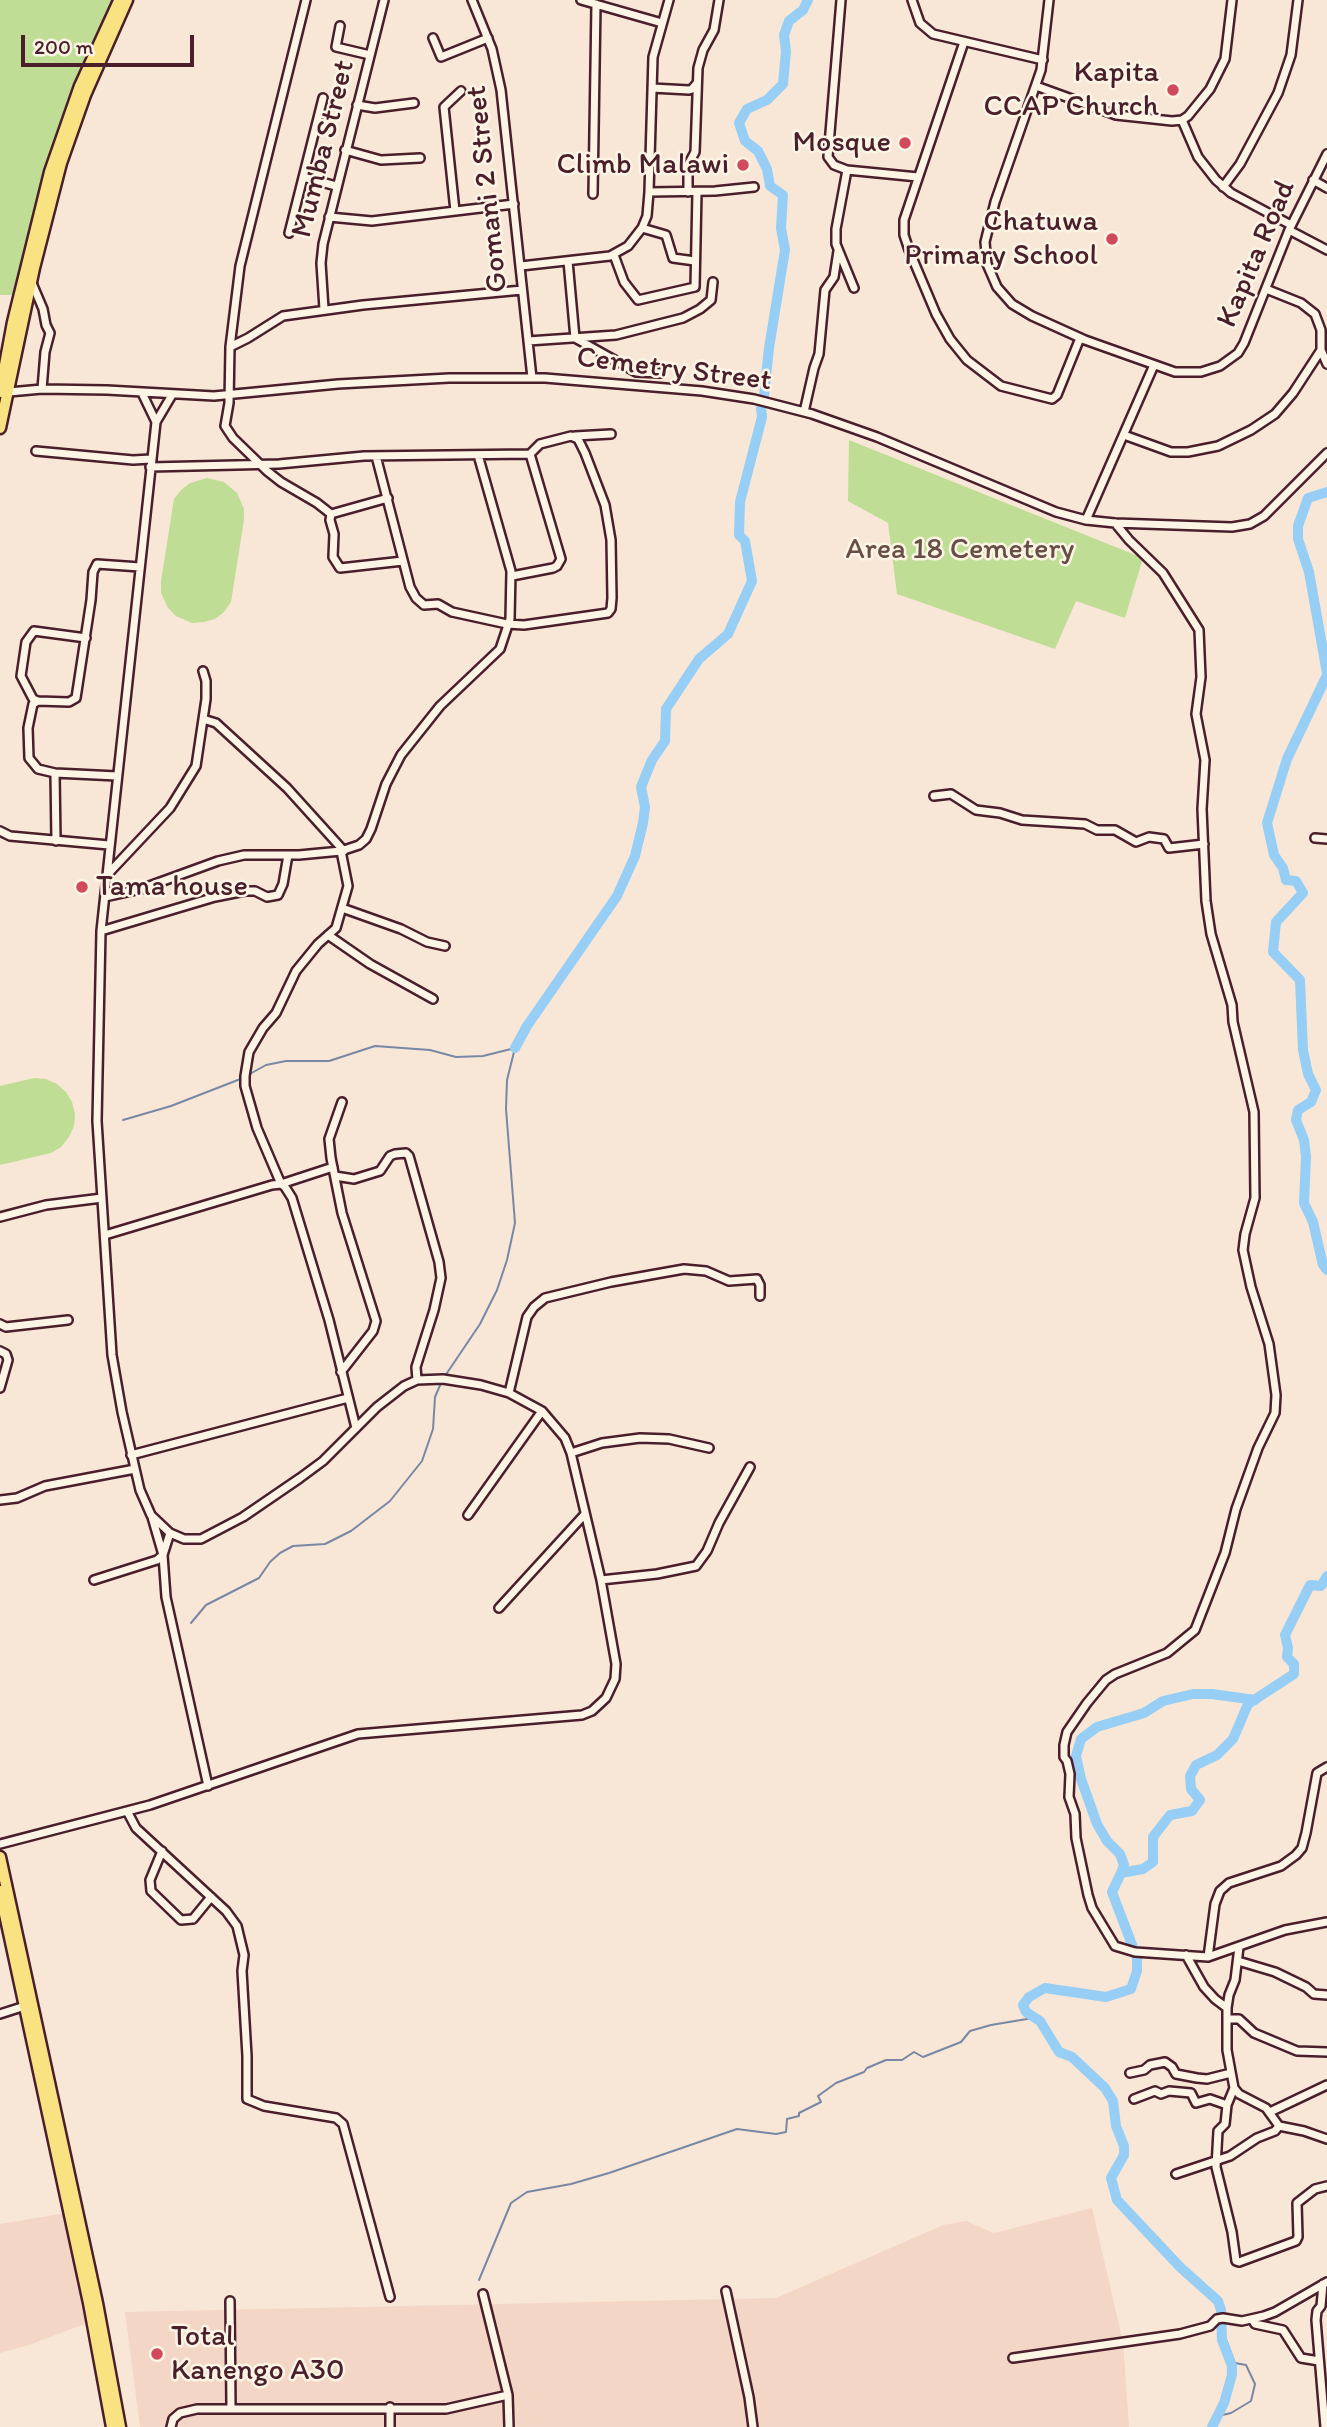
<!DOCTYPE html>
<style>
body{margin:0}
#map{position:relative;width:1327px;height:2427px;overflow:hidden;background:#f8e7d7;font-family:Itim,sans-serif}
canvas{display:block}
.scale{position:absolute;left:21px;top:35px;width:173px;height:32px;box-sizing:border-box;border:4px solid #4a1f2b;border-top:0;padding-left:9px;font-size:21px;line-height:24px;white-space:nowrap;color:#4a1f2b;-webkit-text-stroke:5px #fcf5e5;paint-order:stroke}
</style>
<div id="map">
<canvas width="1327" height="2427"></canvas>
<div class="scale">200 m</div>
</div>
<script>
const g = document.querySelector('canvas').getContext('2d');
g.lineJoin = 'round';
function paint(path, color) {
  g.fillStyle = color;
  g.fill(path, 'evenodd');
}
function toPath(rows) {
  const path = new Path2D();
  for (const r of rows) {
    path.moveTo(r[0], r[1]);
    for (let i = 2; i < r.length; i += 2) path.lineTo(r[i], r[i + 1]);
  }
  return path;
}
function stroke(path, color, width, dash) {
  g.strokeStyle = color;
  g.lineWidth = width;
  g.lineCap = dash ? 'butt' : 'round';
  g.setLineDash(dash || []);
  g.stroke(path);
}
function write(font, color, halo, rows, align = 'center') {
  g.font = font + ' Itim,sans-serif';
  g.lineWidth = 5;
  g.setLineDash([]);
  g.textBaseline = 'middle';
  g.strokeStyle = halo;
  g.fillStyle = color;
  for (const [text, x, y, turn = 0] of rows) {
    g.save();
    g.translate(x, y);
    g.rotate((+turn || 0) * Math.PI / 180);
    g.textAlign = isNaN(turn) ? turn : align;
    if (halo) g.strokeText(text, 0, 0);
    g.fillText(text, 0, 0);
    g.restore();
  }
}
paint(toPath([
 [1092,2208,1123,2342,1129,2427,140,2427,125,2312,776,2298,943,2225,966,2221,994,2233],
 [66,2213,90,2322,29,2345,0,2353,0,2224]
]), '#f3d6c6');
paint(toPath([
 [0,0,116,0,16,295,0,295],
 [849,440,1143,558,1125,618,1076,601,1055,649,897,594,888,523,848,501],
 [207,478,224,482,237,493,244,509,244,520,231,602,224,612,215,619,204,622,192,623,176,616,168,608,161,593,161,581,174,499,181,490,190,483],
 [34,1078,46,1079,57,1084,66,1092,72,1102,75,1114,74,1126,69,1137,61,1147,51,1153,0,1165,0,1086]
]), '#bfdd95');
stroke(toPath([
 [248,1075,266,1065,286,1061,329,1061,375,1046,430,1050,456,1057,483,1056,515,1048],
 [123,1120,171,1106,243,1078],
 [445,1376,480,1324,497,1290,507,1260,515,1223,506,1109,507,1080,515,1048],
 [191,1623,206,1605,259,1578,270,1562,280,1553,293,1546,325,1544,351,1531,390,1501,422,1461,433,1429,435,1397,441,1383],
 [479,2280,511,2203,527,2192,571,2184,609,2173,737,2129,776,2134,786,2132,787,2119,799,2116,799,2113,821,2102,818,2096,836,2083,864,2072,867,2068,886,2060,902,2060,914,2052,923,2057,961,2042,970,2031,991,2025,1033,2018],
 [1218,2416,1231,2413,1251,2401,1255,2384,1246,2365,1235,2363,1222,2329]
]), '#7888a4', 2);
stroke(toPath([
 [764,396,769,348,785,250,781,228,783,195,770,186,767,169,758,151,745,141,739,123,747,109,767,100,783,84,786,51,784,35,789,21,803,10,808,0],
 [1327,492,1308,498,1298,526,1298,539,1309,572,1327,673],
 [1327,675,1287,759,1267,823,1274,855,1283,868,1286,880,1296,881,1303,893,1276,922,1273,952,1300,980,1303,1050,1308,1074,1316,1090,1311,1102,1298,1110,1296,1120,1304,1140,1306,1157,1304,1203,1313,1222,1323,1265,1327,1270],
 [515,1048,527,1026,617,896,635,856,643,823,645,807,641,787,652,760,665,741,666,709,699,659,728,634,752,581,745,541,739,535,740,502,762,417,761,408],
 [1121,1873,1124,1865,1120,1854,1107,1841,1097,1824,1081,1779,1076,1756,1081,1739,1097,1727,1144,1713,1163,1701,1193,1694,1212,1694,1255,1700],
 [1212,2427,1224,2403,1232,2375,1232,2366,1222,2340,1221,2310,1218,2301,1180,2267,1117,2200,1111,2178,1124,2155,1124,2146,1116,2126,1113,2101,1105,2088,1072,2057,1059,2052,1040,2021,1026,2012,1023,2005,1029,1997,1045,1988,1106,1997,1131,1989,1137,1971,1137,1958,1112,1892,1121,1873,1143,1869,1153,1862,1153,1837,1170,1815,1192,1811,1200,1800,1191,1789,1190,1776,1196,1765,1217,1755,1233,1739,1248,1704,1294,1674,1294,1664,1287,1657,1288,1648,1285,1635,1310,1585,1321,1586,1327,1576]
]), '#96cef5', 10);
const minor = toPath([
 [306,0,240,266,230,347,229,403,225,426,233,438,267,471,281,482,317,503,331,514,388,498],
 [472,0,492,49,501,90,532,378],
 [581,0,662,23],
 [841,0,828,157,834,165,847,170,918,177],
 [912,0,920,23,933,34,1043,60],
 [1049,0,1041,70,995,202,985,242,987,264,997,287,1012,304,1032,316,1085,340,1175,372,1201,372,1220,366,1238,353,1244,343,1289,230,1327,154],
 [340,26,336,47,370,55],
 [433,38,441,57,488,38],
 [964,42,904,220,904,235,909,250,936,314,950,339,967,360,1001,386,1052,399,1057,395,1080,338],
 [1036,86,1116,115,1172,121,1182,120,1188,116,1210,89,1225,59,1232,0],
 [652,88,689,90,692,89,697,83],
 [357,105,375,108,414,103],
 [1182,120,1198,157,1216,180,1231,193,1291,225],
 [345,150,381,160,420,158],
 [847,170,836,229,836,244,854,288],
 [303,177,336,186],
 [1313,180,1327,188],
 [1223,187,1240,164,1278,93,1291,55,1298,0],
 [649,192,715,191,754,187],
 [688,192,688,165,695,152,698,68,703,50,714,30,719,0],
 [593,194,596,4],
 [455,211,444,107,461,91],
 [329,217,372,221,514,204],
 [642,228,666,235,673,258,695,261],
 [1289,230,1327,250],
 [289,233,323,98],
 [614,255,624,282,638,300,695,287,697,192],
 [568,261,575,338,636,372,661,373],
 [521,266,610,256,628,246,642,228,647,216,649,192,653,57,669,0],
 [32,283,43,309,46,325,50,333,45,352,42,389],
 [1266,289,1301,303,1315,314,1321,330,1321,350,1327,364],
 [324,309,321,263,323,244,384,0],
 [528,341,616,335,683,318,700,309,711,300,713,282],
 [230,347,248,338,283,316,363,305,522,290],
 [9,392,42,389,107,390,214,396,338,384,449,378,545,378,702,391,754,399,812,414,877,437,1056,512,1086,520,1115,523,1232,527,1250,524,1264,516,1327,453],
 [142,393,156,422],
 [804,412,814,368,819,354,825,290,834,277,838,251],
 [1124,435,1171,452,1188,452,1218,446,1251,430,1275,414,1293,393,1321,350],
 [575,436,611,434],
 [36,451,133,460,151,459],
 [376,456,410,587,416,598,424,605,438,604,452,612,507,624,524,625,608,613,611,609,612,598,611,540,605,505,585,453,578,439,571,436,540,444,530,454],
 [150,467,279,464,364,456,530,454,561,559,557,566,553,568,512,576],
 [331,514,330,520,334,534,333,557,340,568,403,561],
 [1086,520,1154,365],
 [1115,523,1129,540,1163,573,1199,630,1201,677,1196,714,1205,760,1202,809,1206,901,1211,934,1232,1005,1233,1022,1254,1112,1255,1198,1245,1234,1243,1250,1251,1287,1269,1344,1276,1395,1275,1413,1258,1448,1236,1509,1225,1553,1195,1630,1167,1653,1115,1674,1106,1680,1087,1703,1067,1732,1064,1745,1064,1757,1067,1761,1070,1774,1069,1797,1075,1814,1076,1838,1088,1895,1092,1908,1115,1946,1135,1952,1208,1957,1285,1930,1327,1922],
 [38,701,33,699,21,676,26,642,34,631,86,638],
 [203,719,216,723,287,788,344,851],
 [55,773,56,841],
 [117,776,55,773,38,769,29,758,28,728,33,704,38,701,69,702,76,698,91,600,93,572,97,564,140,567],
 [934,796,951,794,976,810,1000,813,1022,820,1085,824,1097,830,1115,830,1136,842,1149,837,1164,839,1169,848,1204,844],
 [0,831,10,836,109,845],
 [1315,838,1327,839],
 [106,876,170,808,196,766,206,699,206,681,203,671],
 [105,897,141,889,218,861,244,855,299,855,341,851,359,845,366,839,371,829,386,784,401,755,440,706,500,649,510,619,511,571,478,455],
 [342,908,401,929,427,942,445,946],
 [101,931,215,897,245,891,255,891,267,897,278,895,283,884,288,855],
 [328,935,370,964,433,999],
 [333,1167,281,1184,257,1128,245,1086,245,1076,249,1052,263,1028,276,1013,296,971,318,944,336,928,348,886,341,851],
 [335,1176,354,1179,380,1171,390,1156,395,1154,406,1153,409,1156,439,1262,441,1278,434,1310,416,1367,417,1380],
 [0,1217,46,1205,102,1198],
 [105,1235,272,1185,281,1184,285,1187,292,1198,329,1320,356,1428],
 [0,1324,6,1327,68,1320],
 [0,1351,6,1354,8,1360,0,1388],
 [341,1372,373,1331,376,1321,342,1213,331,1158,329,1139,342,1102],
 [509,1393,527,1317,534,1307,545,1298,611,1282,684,1269,706,1271,729,1281,757,1279,760,1285,760,1296],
 [571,1453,602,1443,640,1438,669,1439,709,1448],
 [131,1455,348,1398],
 [0,1500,17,1498,45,1486,135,1469],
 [468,1515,542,1411],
 [152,1517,163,1555,166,1597,208,1786],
 [94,1580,157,1560,163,1555,170,1533],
 [601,1580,657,1574,696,1566,707,1551,719,1523,750,1467],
 [499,1608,585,1514],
 [127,1811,136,1828,226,1911,237,1926,244,1955,242,1971,247,2056,247,2099,264,2106,336,2118,343,2124,390,2297],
 [0,1844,150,1805,358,1734,582,1715,592,1711,606,1698,615,1679,616,1664,601,1580,571,1453,565,1438,542,1411,509,1393,481,1385,443,1379,417,1380,404,1386,377,1407,323,1461,300,1478,243,1517,201,1539,184,1539,170,1533,151,1515,140,1490,122,1412,112,1355,97,1121,101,931,156,422,172,395],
 [162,1851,150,1880,151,1891,181,1920,193,1919,211,1897],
 [1239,1947,1235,1980,1229,1995,1227,2008,1227,2050,1234,2088,1227,2105,1225,2124,1218,2131,1216,2167,1232,2232,1236,2261,1239,2262,1296,2241,1298,2237,1297,2203,1315,2189,1327,2186],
 [1186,1955,1204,1987,1215,1999,1227,2008],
 [1208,1957,1215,1904,1220,1891,1229,1883,1281,1866,1296,1855,1302,1848,1306,1833,1317,1773,1327,1767],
 [1238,1961,1275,1972,1306,1987,1314,1994,1327,1995],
 [0,2014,25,2006],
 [1227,2019,1239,2019,1254,2033,1297,2051,1327,2052],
 [1130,2073,1144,2070,1150,2065,1165,2062,1172,2067,1176,2074,1197,2078,1207,2079,1231,2073],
 [1234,2088,1239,2094,1266,2108,1279,2126,1304,2131,1327,2139],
 [1134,2099,1155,2091,1161,2094,1169,2091,1191,2093,1196,2103,1210,2099,1227,2105],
 [1270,2112,1327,2085],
 [1176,2174,1230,2156,1257,2138,1275,2131,1279,2126],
 [1323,2284,1321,2306,1317,2311,1316,2320,1325,2427],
 [726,2291,749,2397,753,2427],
 [483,2294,508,2395,509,2427],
 [230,2301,231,2408],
 [1252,2319,1255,2324,1283,2330,1301,2358,1319,2361],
 [1013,2358,1180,2334,1210,2326,1217,2319,1223,2318,1242,2321,1264,2316,1275,2312,1327,2282],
 [390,2407,390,2427],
 [171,2427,173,2419,180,2413,197,2409,446,2409,508,2395]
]);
const highway = toPath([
 [0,392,13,322,50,172,80,86,118,3],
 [0,428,34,268,61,163,85,95,127,0],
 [0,1857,97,2303,120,2427],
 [0,1891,89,2303,112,2427]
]);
stroke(minor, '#4a1f2b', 12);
stroke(highway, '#4a1f2b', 15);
stroke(minor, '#fcf5e5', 7);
stroke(highway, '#f8e281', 10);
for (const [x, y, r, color] of [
 [1173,90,7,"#d1495b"],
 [905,143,7,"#d1495b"],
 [743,165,7,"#d1495b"],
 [1112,239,7,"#d1495b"],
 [82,887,7,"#d1495b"],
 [157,2354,7,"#d1495b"]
]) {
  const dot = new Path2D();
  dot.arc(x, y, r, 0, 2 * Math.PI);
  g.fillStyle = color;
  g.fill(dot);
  stroke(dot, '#fcf5e5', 2.5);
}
write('30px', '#4a1f2b', '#fcf5e5', [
 ["Kapita",1159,73],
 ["CCAP Church",1159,107],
 ["Mosque",891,143],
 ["Climb Malawi",729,165],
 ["Chatuwa",1098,222],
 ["Primary School",1098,256],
 ["Tama house",96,887,"left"],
 ["Total",171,2337,"left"],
 ["Kanengo A30",171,2371,"left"]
], 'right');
write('30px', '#4a1f2b', '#fcf5e5', [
 ["Mumba Street",324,149,-76],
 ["Gomani 2 Street",488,189,-96],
 ["Kapita Road",1257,254,-67],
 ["Cemetry Street",674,370,7]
]);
write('30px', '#674e46', '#fcf5e5', [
 ["Area 18 Cemetery",960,550]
]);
</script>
